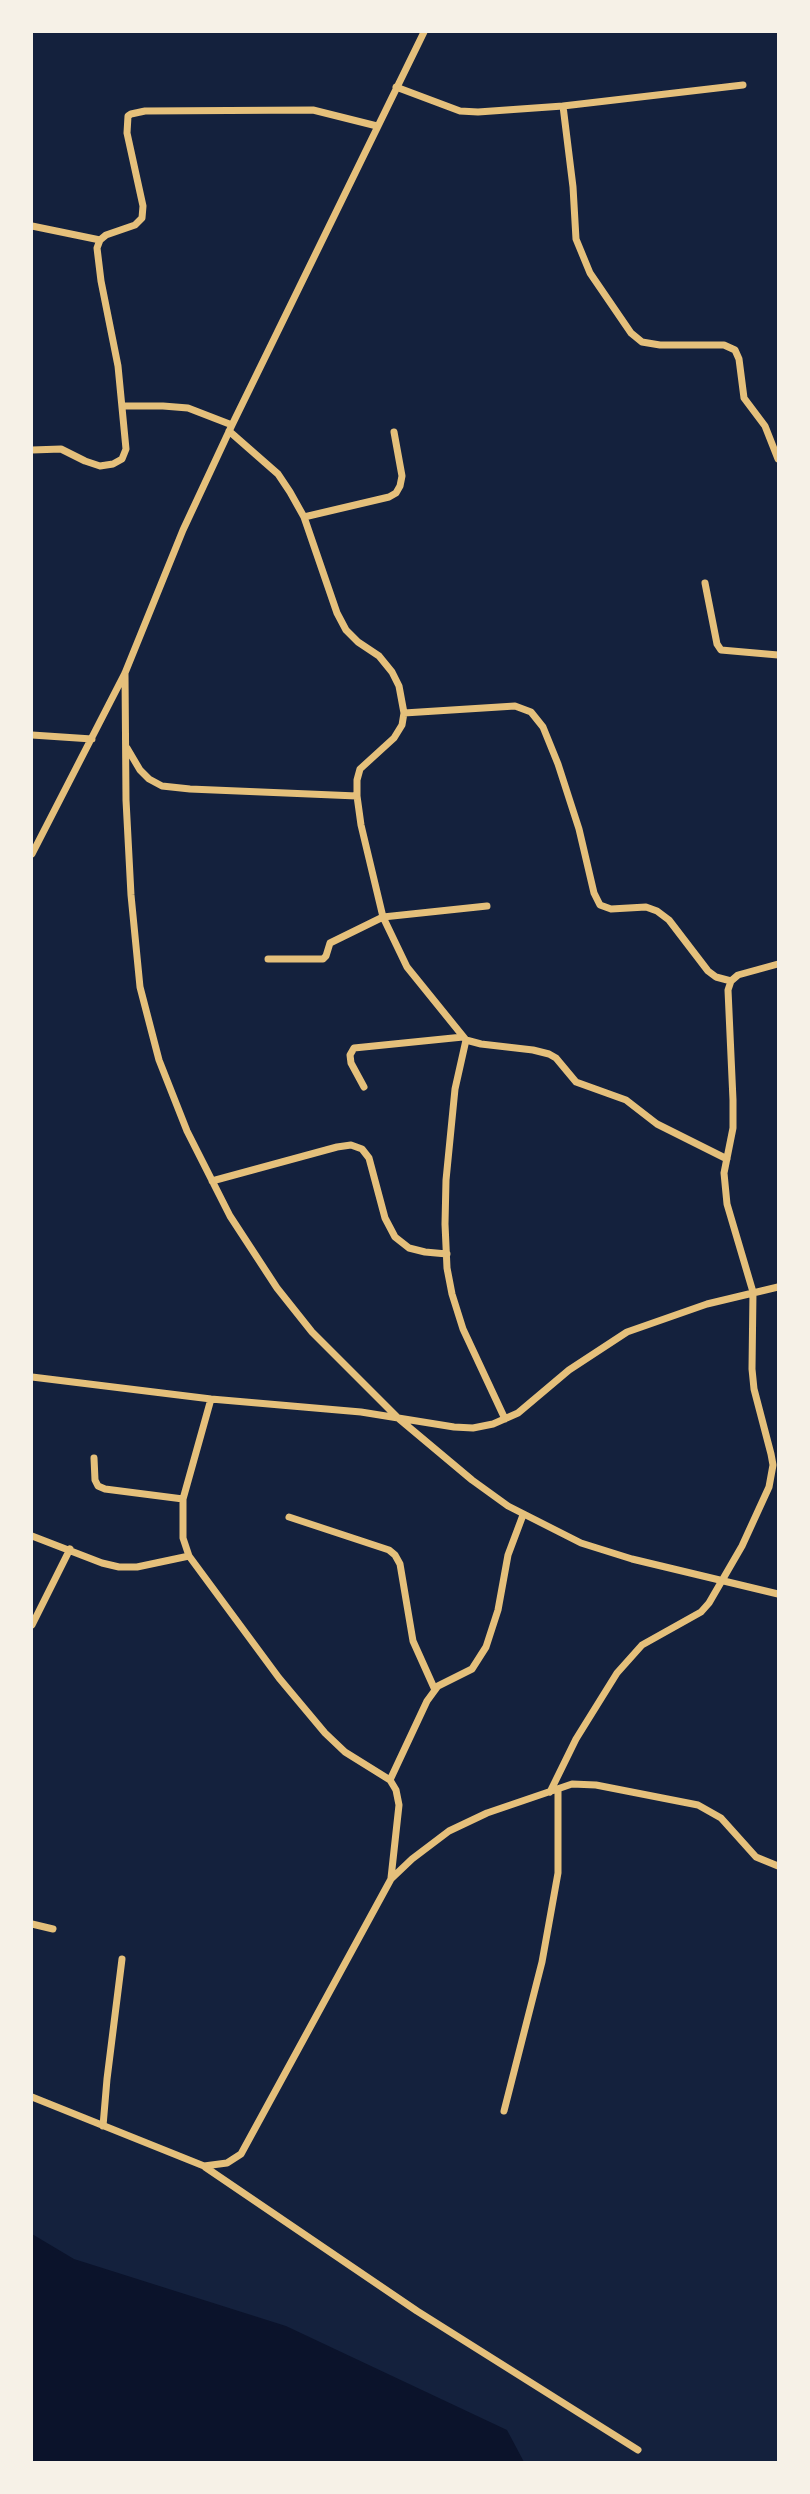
<!DOCTYPE html>
<style>
body{margin:0}
#map{position:relative;width:810px;height:2494px;overflow:hidden;background:#14213d;font-family:"Open Sans",sans-serif}
canvas{display:block}
.frame{position:absolute;inset:0;border:33px solid #f6f1e7;pointer-events:none}
</style>
<div id="map">
<canvas width="810" height="2494"></canvas>
<div class="frame"></div>
</div>
<script>
const g = document.querySelector('canvas').getContext('2d');
g.lineJoin = 'round';
function paint(path, color) {
  g.fillStyle = color;
  g.fill(path, 'evenodd');
}
function toPath(rows) {
  const path = new Path2D();
  for (const r of rows) {
    path.moveTo(r[0], r[1]);
    for (let i = 2; i < r.length; i += 2) path.lineTo(r[i], r[i + 1]);
  }
  return path;
}
function stroke(path, color, width, dash) {
  g.strokeStyle = color;
  g.lineWidth = width;
  g.lineCap = dash ? 'butt' : 'round';
  g.setLineDash(dash || []);
  g.stroke(path);
}
paint(toPath([
 [32,2234,74,2259,286,2326,507,2430,524,2462,32,2462]
]), '#0b132b');
stroke(toPath([
 [396,87,460,111,478,112,563,106,743,85],
 [563,106,573,187,576,239,590,273,631,333,642,342,660,345,724,345,735,350,739,359,744,398,765,426,778,459],
 [32,226,100,240],
 [122,406,163,406,188,408,232,425],
 [229,431,278,474,290,492,304,517,337,613,346,630,358,642,379,656,392,672,399,686,404,713,402,725,394,738,360,769,357,780,357,796,361,825,383,917,407,967,466,1040,481,1044,533,1050,549,1054,556,1058,576,1082,626,1100,657,1124,727,1159],
 [32,450,61,449,85,461,100,466,113,464,122,459,126,449,118,366,101,281,97,248,100,240,106,235,135,225,142,218,143,206,127,133,128,116,131,114,145,111,313,110,377,126],
 [304,517,389,497,396,493,400,486,402,476,394,432],
 [705,583,717,644,721,650,778,655],
 [125,673,126,800,131,895,140,987,159,1060,187,1131,230,1216,277,1288,312,1332,398,1418,472,1480,508,1506,581,1543,632,1559,778,1594],
 [404,713,515,706,531,712,543,727,558,764,579,829,594,893,600,905,611,909,646,907,657,911,669,920,708,971,716,977,731,981],
 [32,735,92,739],
 [127,748,140,770,149,779,162,786,190,789,357,796],
 [32,854,125,673,183,530,232,425,424,32],
 [268,959,323,959,326,956,330,943,383,917,487,906],
 [466,1040,455,1089,446,1180,445,1224,447,1268,452,1294,463,1329,505,1419],
 [364,1087,351,1063,350,1055,354,1048,463,1037],
 [212,1181,337,1147,351,1145,362,1149,369,1158,385,1218,395,1237,409,1248,425,1252,447,1254],
 [32,1377,211,1399,361,1412,454,1427,473,1428,493,1424,518,1413,569,1370,627,1332,707,1304,778,1287],
 [211,1399,183,1499,183,1538,189,1556,279,1678,325,1733,345,1752,390,1780,396,1790,399,1805,391,1878],
 [94,1458,95,1480,98,1486,105,1489,183,1499],
 [289,1517,389,1550,395,1555,400,1564,413,1641,435,1690],
 [32,1536,102,1563,119,1567,137,1567,189,1556],
 [32,1625,70,1549],
 [390,1780,427,1701,438,1686,472,1669,486,1647,498,1610,508,1555,523,1515],
 [550,1792,576,1739,617,1673,642,1645,701,1612,709,1603,742,1546,769,1487,773,1465,771,1454,754,1389,752,1369,753,1292,727,1204,724,1173,733,1128,733,1100,728,990,731,981,738,975,778,964],
 [32,1924,53,1929],
 [32,2097,204,2166,227,2163,241,2154,391,1879,412,1859,449,1831,487,1813,572,1784,596,1785,698,1805,721,1818,756,1857,778,1866],
 [504,2111,542,1962,558,1873,558,1789],
 [103,2126,107,2079,122,1959],
 [205,2167,417,2311,638,2450]
]), '#e5c07b', 7);
</script>
